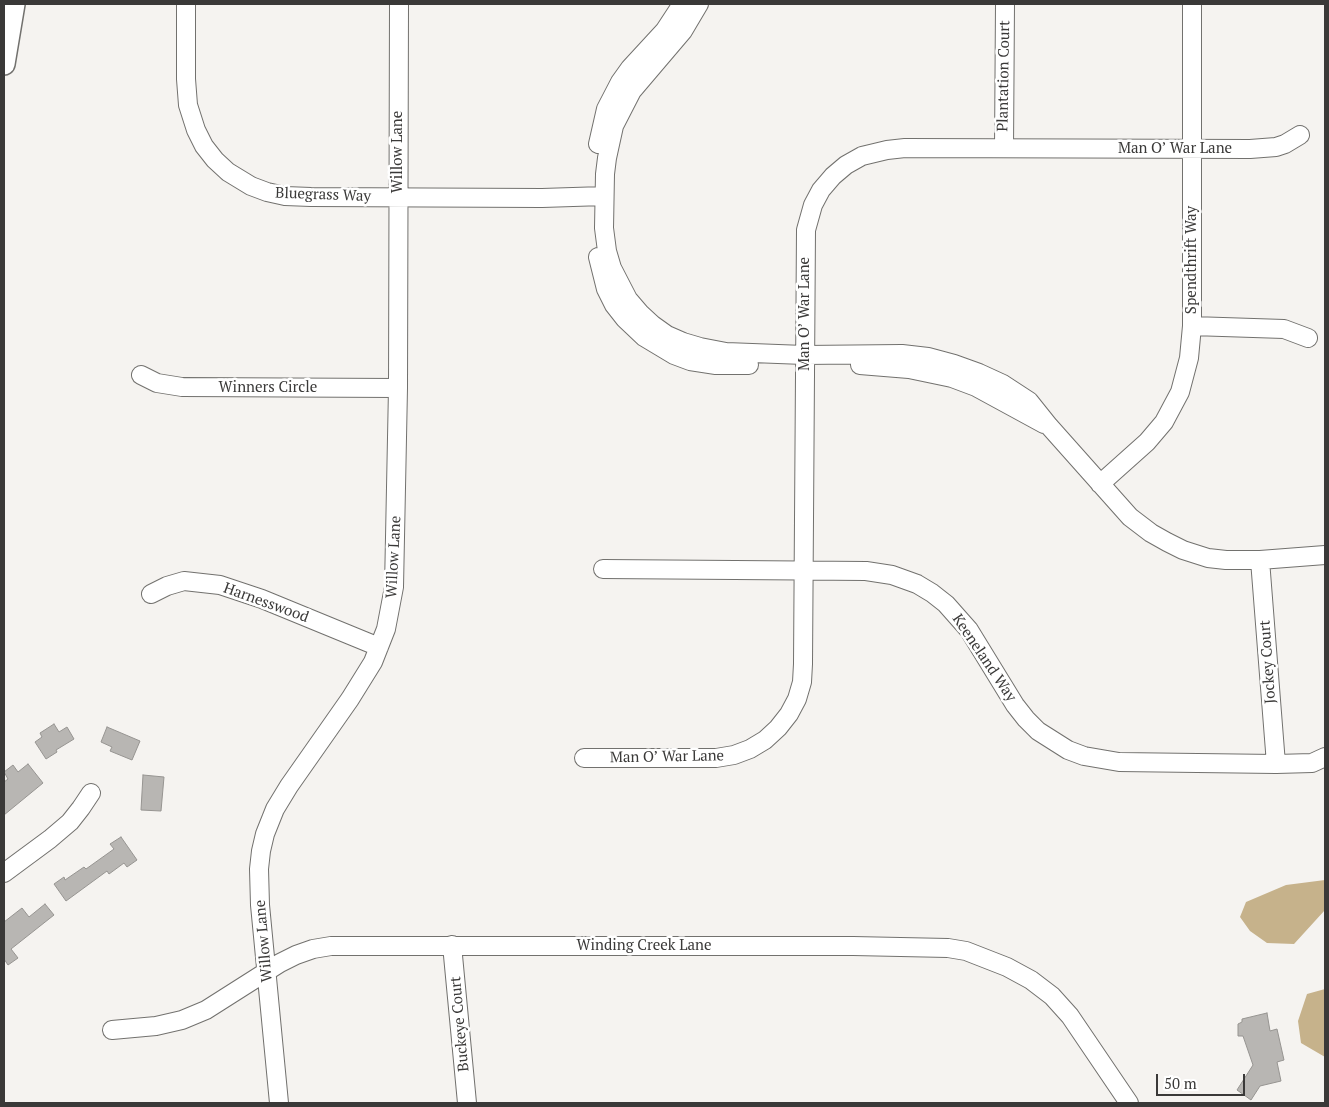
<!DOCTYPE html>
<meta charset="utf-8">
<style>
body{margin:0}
#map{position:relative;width:1329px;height:1107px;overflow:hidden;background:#f5f3f0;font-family:"PT Serif",serif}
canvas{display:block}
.frame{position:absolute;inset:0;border:5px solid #3a3938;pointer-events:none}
.scale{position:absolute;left:1156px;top:1074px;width:89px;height:22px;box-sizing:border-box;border:2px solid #3a3938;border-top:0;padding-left:6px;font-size:15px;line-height:18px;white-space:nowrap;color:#3a3938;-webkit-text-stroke:4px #fff;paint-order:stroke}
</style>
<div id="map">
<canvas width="1329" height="1107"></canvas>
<div class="frame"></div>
<div class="scale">50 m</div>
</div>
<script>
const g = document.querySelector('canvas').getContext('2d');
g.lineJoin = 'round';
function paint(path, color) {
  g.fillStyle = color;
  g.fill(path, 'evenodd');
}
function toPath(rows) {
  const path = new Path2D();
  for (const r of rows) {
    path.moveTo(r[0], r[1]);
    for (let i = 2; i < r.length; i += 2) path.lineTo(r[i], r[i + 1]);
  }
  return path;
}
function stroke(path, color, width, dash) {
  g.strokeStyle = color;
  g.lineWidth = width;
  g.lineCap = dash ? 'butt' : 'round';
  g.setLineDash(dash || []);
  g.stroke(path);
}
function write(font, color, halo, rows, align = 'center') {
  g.font = font + ' "PT Serif",serif';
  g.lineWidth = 5;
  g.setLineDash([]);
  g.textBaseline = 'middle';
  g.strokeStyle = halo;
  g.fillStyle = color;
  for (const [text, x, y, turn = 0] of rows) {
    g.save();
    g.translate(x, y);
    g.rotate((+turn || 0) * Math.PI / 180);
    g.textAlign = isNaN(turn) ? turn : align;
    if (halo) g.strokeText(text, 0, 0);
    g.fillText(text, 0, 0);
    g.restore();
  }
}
paint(toPath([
 [1325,880,1325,910,1294,944,1267,943,1250,931,1240,917,1246,902,1286,885],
 [1325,989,1325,1057,1301,1043,1298,1021,1307,994]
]), '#c6b28b');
const building = toPath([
 [54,724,59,732,67,727,74,739,56,750,57,752,46,759,35,742,42,737,40,733,54,724],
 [107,727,140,741,132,760,110,751,112,747,101,742,107,727],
 [28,764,43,783,4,815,4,782,8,779,4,772,13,765,18,772,28,764],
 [143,775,164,777,161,811,141,810,143,775],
 [121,837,137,860,127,867,124,863,109,874,107,871,66,901,54,884,64,877,65,880,84,867,86,869,114,849,110,844,121,837],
 [45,904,54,915,11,949,18,958,8,965,4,959,4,922,22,908,29,917,45,904],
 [1267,1013,1270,1031,1277,1029,1284,1060,1277,1062,1281,1081,1260,1086,1251,1100,1237,1090,1253,1065,1243,1036,1238,1036,1238,1024,1242,1022,1242,1019,1267,1013]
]);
paint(building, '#b8b6b3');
stroke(building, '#969491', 1);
const minor = toPath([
 [186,4,186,79,188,105,196,130,204,146,215,160,228,172,251,186,267,192,285,196,311,197,542,198,604,196],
 [699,4,683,31,632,91,614,126,607,158,605,174,604,228,607,251,612,268,628,299,640,313,653,325,667,335,683,342,700,347,726,352,804,355,902,354,928,357,954,364,979,373,1003,384,1029,401,1049,426,1130,517,1151,533,1167,542,1183,550,1208,558,1226,560,1260,560,1325,555],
 [598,144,606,109,620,82,630,68,665,30,682,4],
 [1004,148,1005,4],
 [598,257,606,289,614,305,625,319,644,337,674,355,690,361,716,365,749,365],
 [1192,326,1284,329,1308,338],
 [860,365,909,369,952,378,976,387,1044,424],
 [141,375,157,383,182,387,398,388],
 [1100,484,1147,442,1164,422,1180,392,1189,358,1192,326,1192,4],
 [1260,560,1276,764],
 [603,569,866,571,892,575,917,584,932,593,946,604,969,630,1015,705,1026,719,1038,731,1068,750,1084,756,1119,762,1276,764,1312,763,1325,757],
 [151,594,167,586,184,581,220,585,262,599,379,647],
 [584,758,716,758,734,755,750,749,765,740,778,728,789,714,797,699,802,682,803,664,806,230,813,205,821,190,833,176,846,165,862,156,887,150,905,148,1250,149,1276,147,1285,144,1300,135],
 [4,873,50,839,70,822,81,808,91,793],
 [452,945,467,1103],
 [112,1030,156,1026,182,1020,206,1010,280,963,296,955,313,949,331,946,853,946,948,948,966,951,1007,967,1031,980,1052,996,1070,1016,1129,1103],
 [279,1103,260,905,259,869,261,851,265,834,275,809,289,786,350,699,373,662,386,629,394,587,398,388,399,4]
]);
const major = toPath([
 [4,64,14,4]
]);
stroke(minor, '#72716e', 20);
stroke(major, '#72716e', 24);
stroke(minor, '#fff', 18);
stroke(major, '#fff', 21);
write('15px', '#3a3938', '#fff', [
 ["Plantation Court",1004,76,-89],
 ["Man O’ War Lane",1175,149],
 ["Willow Lane",398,152,-90],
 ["Bluegrass Way",323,195,2],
 ["Spendthrift Way",1192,260,-90],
 ["Man O’ War Lane",805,314,-90],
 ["Winners Circle",268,388],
 ["Willow Lane",394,557,-87],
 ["Harnesswood",266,603,20],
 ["Keeneland Way",984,658,56],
 ["Jockey Court",1268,662,-94],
 ["Man O’ War Lane",667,757,-1],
 ["Willow Lane",264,941,-95],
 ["Winding Creek Lane",644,946],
 ["Buckeye Court",460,1024,-95]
]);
</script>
